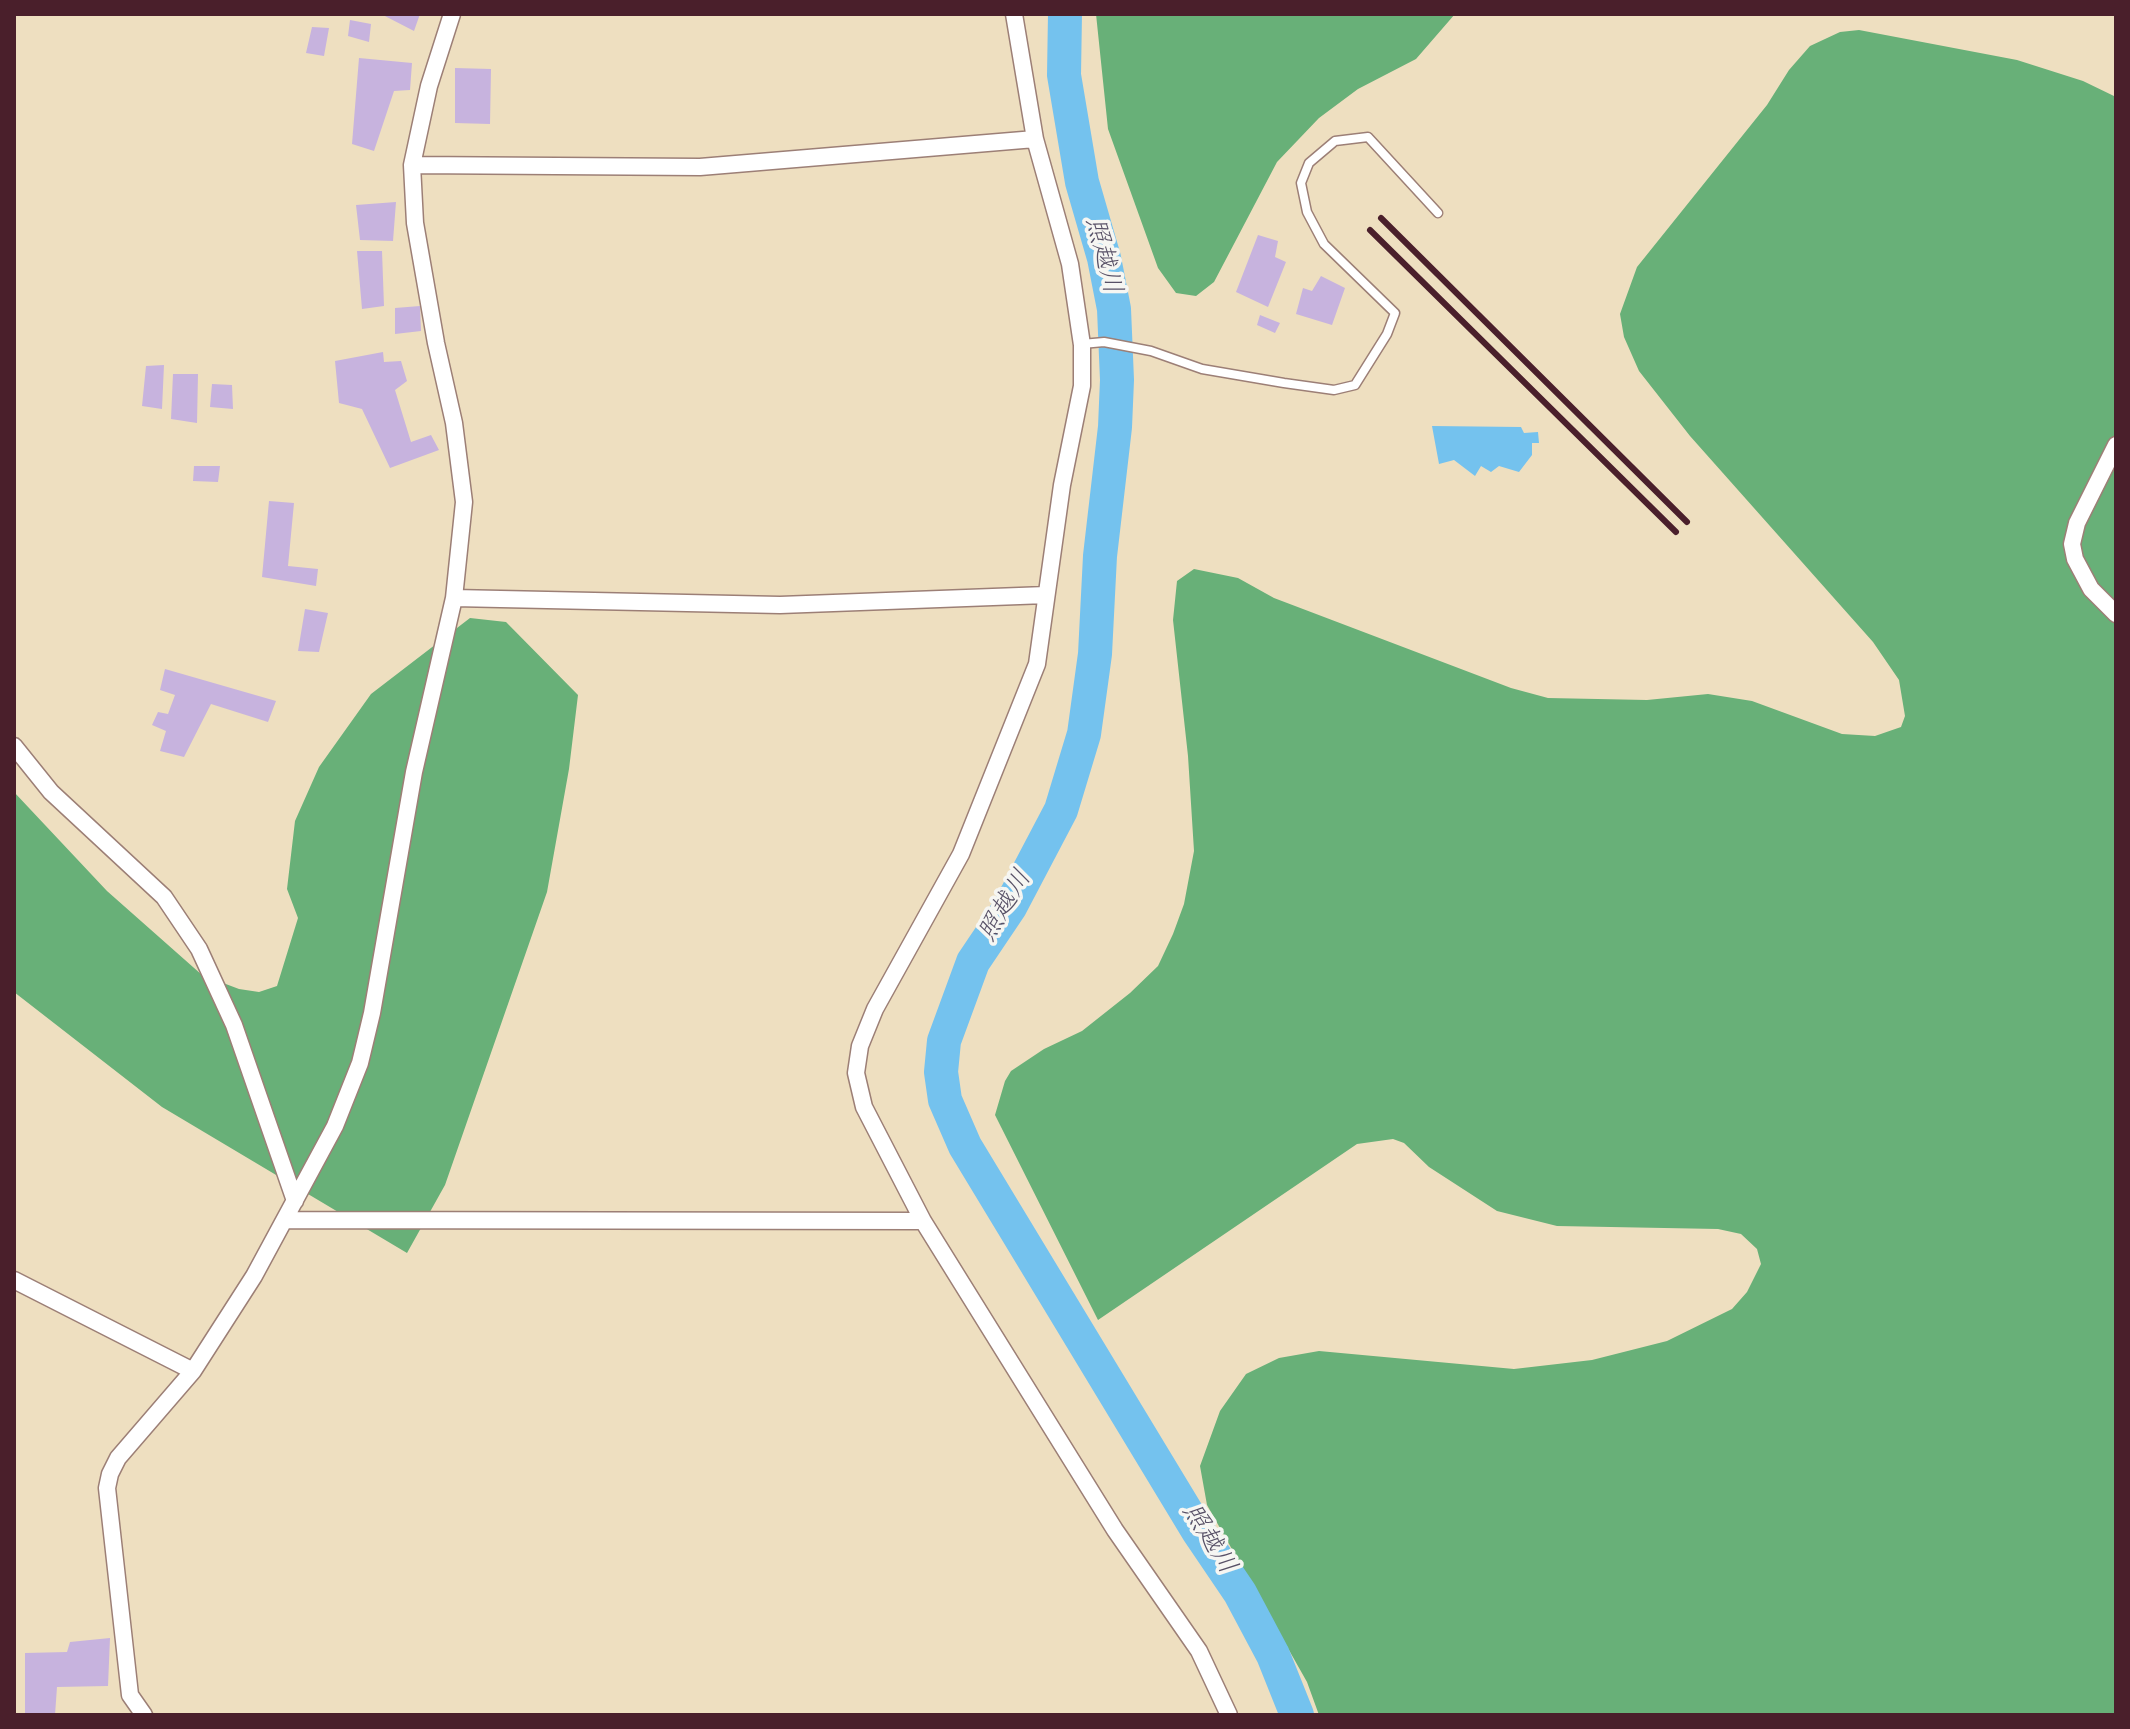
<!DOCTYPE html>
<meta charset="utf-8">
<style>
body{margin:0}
#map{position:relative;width:2130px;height:1729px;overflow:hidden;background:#eedfc0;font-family:Kalam,sans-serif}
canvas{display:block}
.frame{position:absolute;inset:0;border:16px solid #4a1f2b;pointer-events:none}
</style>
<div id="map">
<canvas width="2130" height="1729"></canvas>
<div class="frame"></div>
</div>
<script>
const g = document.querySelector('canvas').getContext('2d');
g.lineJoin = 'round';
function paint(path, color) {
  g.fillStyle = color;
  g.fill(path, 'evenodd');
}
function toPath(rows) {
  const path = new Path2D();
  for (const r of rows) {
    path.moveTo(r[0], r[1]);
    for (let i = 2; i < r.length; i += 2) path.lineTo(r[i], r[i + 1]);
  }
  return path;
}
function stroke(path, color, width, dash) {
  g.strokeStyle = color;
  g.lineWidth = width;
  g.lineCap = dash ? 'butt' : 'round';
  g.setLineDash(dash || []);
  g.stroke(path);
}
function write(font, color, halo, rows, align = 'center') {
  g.font = font + ' Kalam,"Klee One",sans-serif';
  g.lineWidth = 7;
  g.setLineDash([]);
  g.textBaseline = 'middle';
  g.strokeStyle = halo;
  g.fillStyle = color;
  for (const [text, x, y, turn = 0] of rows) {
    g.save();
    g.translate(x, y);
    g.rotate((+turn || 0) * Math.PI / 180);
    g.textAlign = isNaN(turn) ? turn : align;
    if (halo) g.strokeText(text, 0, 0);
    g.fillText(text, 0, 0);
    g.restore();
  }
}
paint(toPath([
 [1096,14,1455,14,1416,59,1358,89,1319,118,1277,162,1214,282,1196,296,1176,293,1158,268,1108,129],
 [1859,30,2017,60,2083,81,2116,97,2116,1715,1319,1715,1307,1682,1207,1505,1200,1466,1220,1411,1246,1374,1279,1358,1319,1351,1514,1369,1592,1360,1667,1341,1732,1309,1747,1292,1761,1264,1757,1249,1741,1234,1718,1229,1557,1226,1497,1211,1429,1167,1404,1143,1393,1139,1357,1144,1098,1320,995,1115,1005,1081,1011,1071,1044,1049,1082,1031,1130,993,1158,966,1173,934,1184,904,1194,851,1188,756,1173,620,1177,581,1194,569,1238,578,1274,598,1511,688,1548,698,1647,700,1708,694,1752,701,1842,734,1875,736,1901,727,1905,716,1899,680,1873,642,1690,436,1639,371,1624,337,1620,314,1637,267,1767,105,1789,70,1810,46,1840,32],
 [470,618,506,622,578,695,569,769,547,892,445,1185,407,1253,162,1107,14,992,14,792,107,891,202,975,239,989,259,992,277,986,298,918,287,889,295,821,319,767,371,694]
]), '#68b078');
paint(toPath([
 [1432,426,1521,427,1524,433,1538,432,1539,443,1532,443,1532,455,1519,472,1499,466,1491,472,1481,466,1475,476,1454,460,1439,464]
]), '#74c2ee');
stroke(toPath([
 [1065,14,1064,75,1082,182,1104,258,1114,309,1117,380,1115,427,1100,556,1095,654,1084,734,1061,810,1010,907,973,962,944,1041,941,1072,945,1100,965,1146,1198,1531,1240,1593,1273,1655,1297,1715]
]), '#74c2ee', 34);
paint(toPath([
 [381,14,420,14,414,31],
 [350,20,371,24,369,42,348,36],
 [312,27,329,28,324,56,306,53],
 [359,58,412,63,410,90,394,91,374,151,352,144],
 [455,68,491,69,490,124,455,123],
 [396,202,393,241,360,240,356,205],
 [1258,235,1278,241,1275,257,1286,262,1268,307,1236,292],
 [357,251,382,251,384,306,362,309],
 [1321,276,1345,288,1332,325,1296,314,1303,288,1312,291],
 [420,306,421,331,395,334,395,308],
 [1260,315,1280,323,1275,333,1257,325],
 [383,352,384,362,401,361,407,381,395,390,411,442,431,435,439,450,390,468,362,409,339,403,335,361],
 [164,365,162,409,142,406,146,366],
 [173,374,198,374,197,423,171,419],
 [212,384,232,385,233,409,210,407],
 [194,466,220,466,218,482,193,481],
 [269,501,294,503,288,566,318,569,316,586,262,577],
 [305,609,328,613,319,652,298,651],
 [165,669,276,701,268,722,211,704,184,757,160,751,166,731,152,725,158,712,168,714,175,695,160,690],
 [110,1638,108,1686,57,1687,55,1715,25,1715,25,1653,67,1652,70,1642]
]), '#c7b3de');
const service = toPath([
 [1082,344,1104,342,1151,351,1202,369,1284,383,1334,390,1355,385,1387,334,1395,313,1324,244,1307,212,1301,183,1309,163,1335,141,1368,137,1438,213]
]);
const minor = toPath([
 [1014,14,1035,139,1070,264,1082,345,1082,386,1062,485,1037,664,961,854,875,1009,860,1046,856,1073,864,1107,923,1221,1115,1530,1199,1651,1229,1715],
 [412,165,700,167,1035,139],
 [2116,445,2077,523,2072,544,2075,559,2091,589,2116,614],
 [454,598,780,605,1046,595],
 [14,746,51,792,164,897,199,949,234,1025,295,1201],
 [286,1220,923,1221],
 [14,1280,193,1371],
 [144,1715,130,1695,107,1488,110,1474,118,1458,193,1371,254,1276,335,1126,360,1063,372,1013,414,772,454,598,464,502,454,423,436,343,415,223,412,165,429,86,452,14]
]);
stroke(service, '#9c7f76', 11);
stroke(minor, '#9c7f76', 19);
stroke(service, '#fff', 8);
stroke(minor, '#fff', 16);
stroke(toPath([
 [1381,218,1687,522],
 [1370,230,1676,532]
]), '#4a1f2b', 6);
write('italic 26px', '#575066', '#f6f6f2', [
 ["照越川",1101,256,76],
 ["照越川",1007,907,-59],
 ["照越川",1207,1540,58]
]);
</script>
